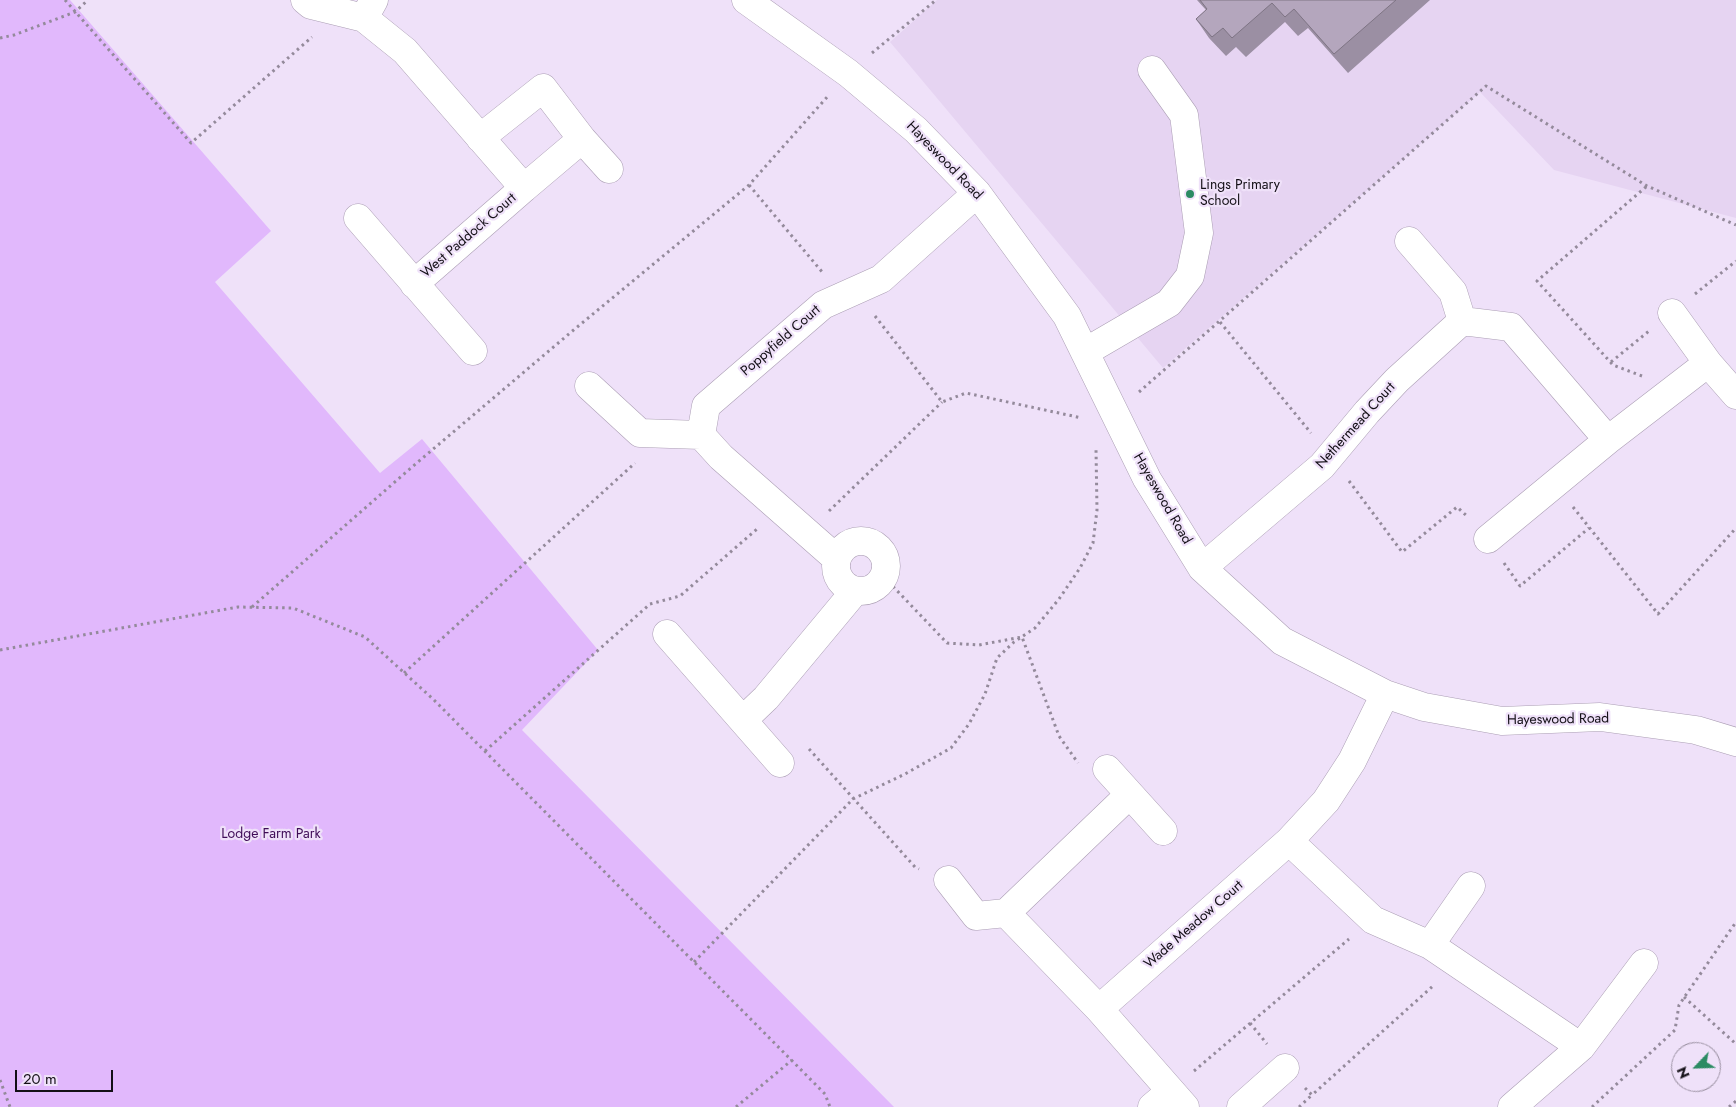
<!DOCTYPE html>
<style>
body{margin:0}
#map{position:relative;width:1736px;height:1107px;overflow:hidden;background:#efe1f9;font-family:Jost,sans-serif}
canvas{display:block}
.north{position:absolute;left:1671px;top:1042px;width:50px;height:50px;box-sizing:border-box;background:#efe1f9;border:1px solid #978d9e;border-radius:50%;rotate:246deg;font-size:14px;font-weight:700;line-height:20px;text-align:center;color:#130f16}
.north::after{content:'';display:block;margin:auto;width:18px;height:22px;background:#2b8b63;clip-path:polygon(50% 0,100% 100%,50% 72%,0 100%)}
.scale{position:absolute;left:15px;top:1070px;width:98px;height:22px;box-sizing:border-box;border:2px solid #130f16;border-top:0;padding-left:6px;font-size:15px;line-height:18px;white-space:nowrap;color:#130f16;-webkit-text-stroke:4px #efe1f9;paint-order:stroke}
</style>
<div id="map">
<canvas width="1736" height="1107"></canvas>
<div class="north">N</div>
<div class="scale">20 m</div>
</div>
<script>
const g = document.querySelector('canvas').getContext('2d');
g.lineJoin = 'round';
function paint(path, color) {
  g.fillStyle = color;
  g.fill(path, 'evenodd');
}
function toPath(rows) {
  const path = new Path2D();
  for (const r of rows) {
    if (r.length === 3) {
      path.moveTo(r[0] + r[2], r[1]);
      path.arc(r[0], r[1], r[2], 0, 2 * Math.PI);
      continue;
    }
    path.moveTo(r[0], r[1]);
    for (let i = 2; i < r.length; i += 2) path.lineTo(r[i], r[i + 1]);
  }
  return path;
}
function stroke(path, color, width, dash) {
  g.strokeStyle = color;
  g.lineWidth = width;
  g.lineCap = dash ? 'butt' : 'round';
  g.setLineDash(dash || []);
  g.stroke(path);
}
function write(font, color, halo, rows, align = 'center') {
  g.font = font + ' Jost,sans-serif';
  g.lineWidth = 4.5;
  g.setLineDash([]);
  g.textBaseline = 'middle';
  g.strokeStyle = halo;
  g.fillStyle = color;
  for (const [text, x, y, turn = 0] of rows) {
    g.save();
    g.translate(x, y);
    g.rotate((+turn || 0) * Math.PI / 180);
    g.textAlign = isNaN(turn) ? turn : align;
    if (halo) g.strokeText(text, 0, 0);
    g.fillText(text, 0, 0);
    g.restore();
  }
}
paint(toPath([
 [937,0,1736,0,1736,218,1554,170,1480,92,1163,368,890,42]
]), '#e6d4f2');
paint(toPath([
 [0,0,70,0,271,231,215,282,380,473,422,439,598,650,522,730,894,1107,0,1107]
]), '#e1b8fc');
const minor = toPath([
 [305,0,311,5,364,18],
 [374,0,364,18,405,51,524,188,414,284],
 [746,0,848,73,916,130,977,193,1067,316,1147,479,1202,568,1282,641,1385,694,1424,707,1502,721,1600,717,1696,730,1736,742],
 [480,138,543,88,582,139,524,188],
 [582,139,609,169],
 [358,218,473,351],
 [1409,241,1453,292,1462,321],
 [1672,313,1708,363,1736,395],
 [1085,352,1169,303,1190,276,1199,233,1184,115,1152,70],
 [589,386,640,433,701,435],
 [1488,539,1608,440,1708,363],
 [861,566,25],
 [837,559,721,457,701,435,706,406,823,305,881,279,977,193],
 [1202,568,1322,466,1367,412,1397,380,1462,321,1511,327,1608,440],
 [667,634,780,763],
 [743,720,766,698,855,591],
 [1107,769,1163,831],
 [1289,841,1373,920,1430,945,1581,1047],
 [948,880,976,916,1006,913,1099,1009,1185,1107],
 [1006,913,1129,795],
 [1430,945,1471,886],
 [1099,1009,1289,841,1326,801,1352,761,1385,694],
 [1152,1107,1171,1091],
 [1241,1107,1285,1068],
 [1512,1107,1581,1047,1644,963]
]);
stroke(minor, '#ab9eb4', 29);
stroke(toPath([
 [65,0,191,143,312,37],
 [0,38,14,35,75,12,88,0],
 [872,53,936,0],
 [749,185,823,273],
 [1695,294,1736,261],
 [875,316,942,402,966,393,1082,418],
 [1220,322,1311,433],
 [1611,362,1649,331],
 [1642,376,1613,365,1537,281,1647,186],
 [1139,392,1486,86,1647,186,1736,225],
 [1349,481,1402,552,1457,507,1468,517],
 [1573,507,1658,614,1736,528],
 [829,511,942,402],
 [1504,563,1520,586,1589,528],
 [884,577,947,643,979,645,1022,637,1059,736,1078,763],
 [252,607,412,467,570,333,749,185,828,96],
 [0,650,238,607,293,608,365,637,434,700,825,1094,830,1107],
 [404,673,635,463],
 [809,749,915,867,919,869],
 [485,751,650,604,680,596,757,529],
 [694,962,853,799,905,774,951,748,969,724,985,694,997,658,1014,642,1035,628,1059,599,1080,568,1093,543,1097,510,1096,449],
 [1684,997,1736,1044],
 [1250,1023,1267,1044],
 [1194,1071,1349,939],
 [0,1080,10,1107],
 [1305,1088,1312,1095,1434,985],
 [736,1107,792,1060],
 [1299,1107,1312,1095],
 [1592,1107,1675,1030,1679,1005,1736,922],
 [1729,1107,1736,1101]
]), '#948a9b', 3, [2.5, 4]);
stroke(minor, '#fff', 28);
paint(toPath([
 [1197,0,1430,0,1348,73,1308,28,1298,36,1285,22,1246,57,1236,47,1226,56,1209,38,1196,19,1206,10]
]), '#9b8fa3');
const building = toPath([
 [1200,0,1396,0,1334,54,1294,9,1285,17,1272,3,1232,38,1223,28,1212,37,1196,19,1207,9,1200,0]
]);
paint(building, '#b4a6bd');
stroke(building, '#7e7484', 1);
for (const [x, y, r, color] of [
 [1190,194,5,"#2b8b63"]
]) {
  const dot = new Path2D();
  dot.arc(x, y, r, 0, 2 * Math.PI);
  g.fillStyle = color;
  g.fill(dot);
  stroke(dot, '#efe1f9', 2);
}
write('14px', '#130f16', '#efe1f9', [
 ["Hayeswood Road",944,161,46],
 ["West Paddock Court",469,236,-41],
 ["Poppyfield Court",781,341,-41],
 ["Nethermead Court",1356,426,-48],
 ["Hayeswood Road",1162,499,60],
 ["Hayeswood Road",1558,720,-1],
 ["Wade Meadow Court",1194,925,-41]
]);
write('14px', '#130f16', '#efe1f9', [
 ["Lings Primary",1200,186],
 ["School",1200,202]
], 'left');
write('14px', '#3f0c57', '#efe1f9', [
 ["Lodge Farm Park",271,835]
]);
</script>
